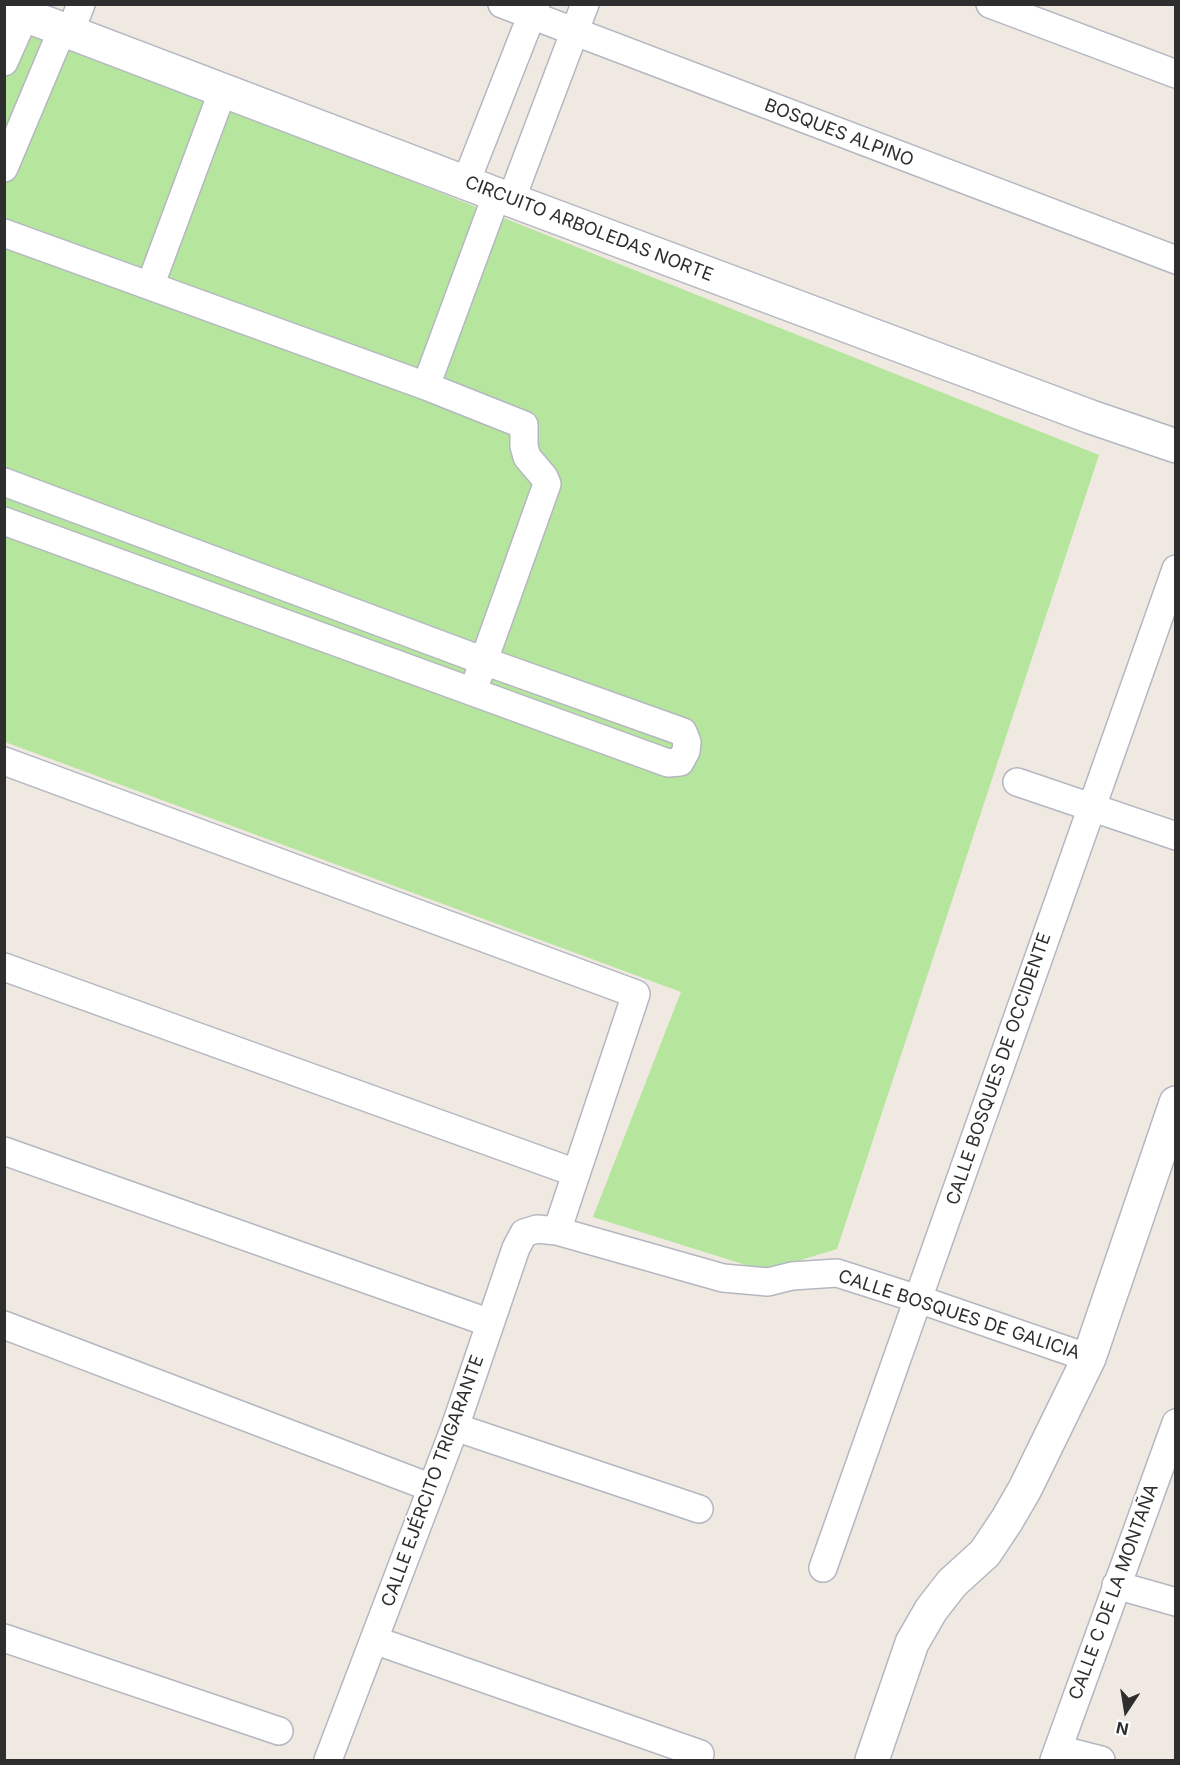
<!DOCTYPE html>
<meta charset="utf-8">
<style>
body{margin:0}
#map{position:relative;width:1180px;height:1765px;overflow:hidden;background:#efe9e1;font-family:Inter,sans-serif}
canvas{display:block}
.frame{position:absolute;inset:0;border:6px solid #2e2e2e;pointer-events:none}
.north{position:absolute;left:1096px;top:1681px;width:60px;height:60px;-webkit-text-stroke:4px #fff;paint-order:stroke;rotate:192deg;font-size:16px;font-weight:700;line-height:24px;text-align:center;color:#2e2e2e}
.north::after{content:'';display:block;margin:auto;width:21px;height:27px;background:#2e2e2e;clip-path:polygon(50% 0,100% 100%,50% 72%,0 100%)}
</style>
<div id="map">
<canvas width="1180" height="1765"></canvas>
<div class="frame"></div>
<div class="north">N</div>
</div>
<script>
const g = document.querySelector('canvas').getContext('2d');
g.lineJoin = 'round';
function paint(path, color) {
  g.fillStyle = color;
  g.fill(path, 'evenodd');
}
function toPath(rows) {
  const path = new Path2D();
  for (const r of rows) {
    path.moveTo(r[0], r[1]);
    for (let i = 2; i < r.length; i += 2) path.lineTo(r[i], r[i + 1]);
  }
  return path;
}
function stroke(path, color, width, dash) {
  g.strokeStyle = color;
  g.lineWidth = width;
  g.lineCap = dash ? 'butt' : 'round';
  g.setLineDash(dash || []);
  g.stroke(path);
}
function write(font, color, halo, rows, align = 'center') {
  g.font = font + ' Inter,sans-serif';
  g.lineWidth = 4.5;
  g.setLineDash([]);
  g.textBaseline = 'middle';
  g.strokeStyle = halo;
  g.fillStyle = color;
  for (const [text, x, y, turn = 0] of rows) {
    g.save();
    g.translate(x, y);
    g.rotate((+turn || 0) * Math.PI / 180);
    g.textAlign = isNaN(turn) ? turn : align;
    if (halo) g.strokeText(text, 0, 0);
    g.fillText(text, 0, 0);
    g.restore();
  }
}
paint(toPath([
 [4,19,1099,455,837,1249,765,1271,593,1217,681,992,5,742]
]), '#b6e59e');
const street = toPath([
 [502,4,1176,260],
 [990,4,1176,74],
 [70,33,81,4],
 [4,62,25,15],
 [4,168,62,30],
 [466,182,536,4],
 [511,200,585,4],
 [4,233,426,386,524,425,524,446,527,457,544,477,547,484,478,677],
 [150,286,223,90],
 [426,386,497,194],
 [4,482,484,661,683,732,687,742,686,751,680,762,668,763,4,521],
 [4,761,636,994,557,1231],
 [1017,782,1176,836],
 [4,967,576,1173],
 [4,1151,490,1323],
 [4,1325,432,1488],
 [455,1427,699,1509],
 [823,1568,1176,569],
 [1116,1585,1176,1602],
 [4,1638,279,1731],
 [374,1640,700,1754],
 [1058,1749,1101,1760],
 [328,1760,455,1427,516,1248,524,1233,537,1229,557,1231,723,1278,768,1282,792,1276,837,1273,918,1299,1089,1358],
 [1054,1760,1176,1423]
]);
const secondary = toPath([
 [4,7,511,200,1091,417,1176,446],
 [872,1760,912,1643,931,1610,952,1583,985,1553,1007,1520,1025,1489,1089,1358,1176,1103]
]);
stroke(street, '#b4b7c1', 30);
stroke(secondary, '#b4b7c1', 36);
stroke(street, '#fff', 27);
stroke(secondary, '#fff', 33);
write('18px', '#2e2e2e', '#fff', [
 ["BOSQUES ALPINO",839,133,21],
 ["CIRCUITO ARBOLEDAS NORTE",589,229,21],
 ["CALLE BOSQUES DE OCCIDENTE",999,1069,-71],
 ["CALLE BOSQUES DE GALICIA",959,1315,18],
 ["CALLE EJÉRCITO TRIGARANTE",433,1481,-70],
 ["CALLE C DE LA MONTAÑA",1114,1592,-70]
]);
</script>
